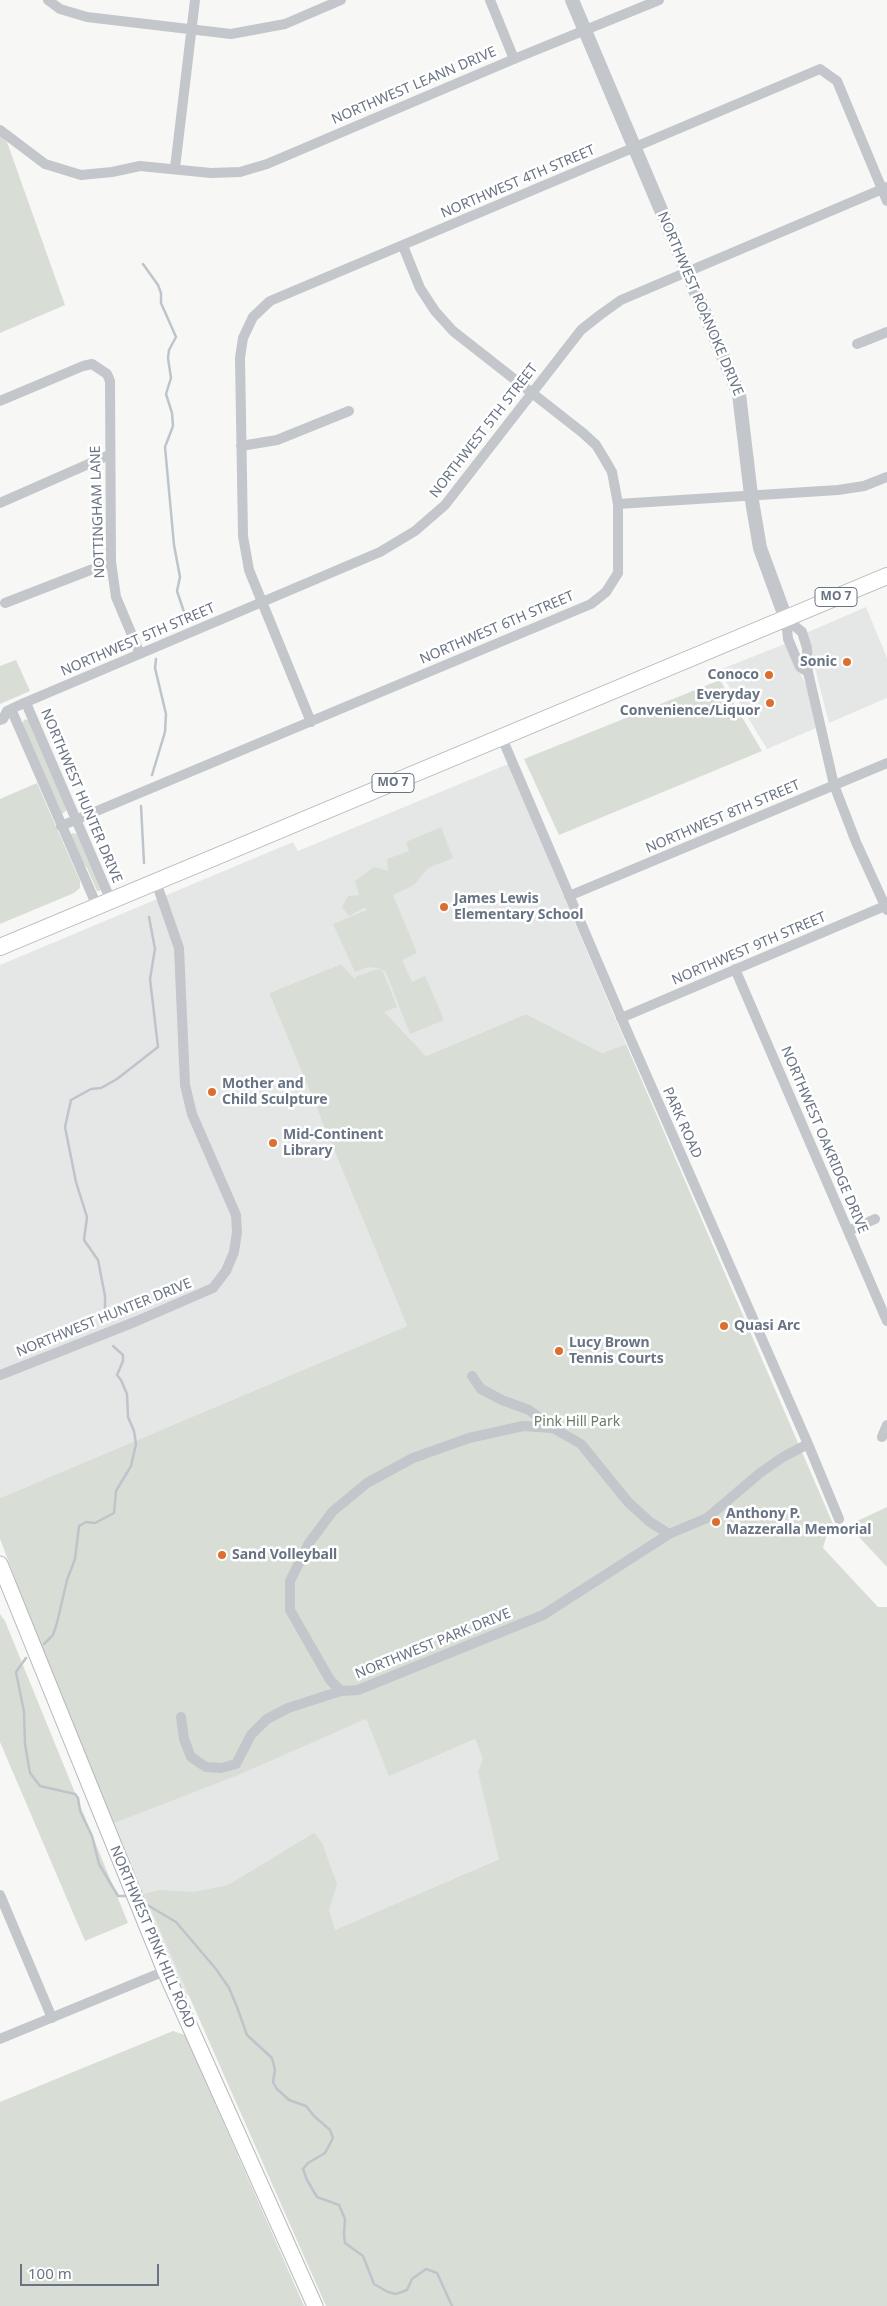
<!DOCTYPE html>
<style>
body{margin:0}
#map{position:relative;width:887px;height:2306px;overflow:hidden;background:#f7f7f5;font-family:"Noto Sans",sans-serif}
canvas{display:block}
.scale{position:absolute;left:20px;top:2264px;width:139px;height:22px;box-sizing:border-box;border:2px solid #687484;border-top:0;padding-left:6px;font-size:15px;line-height:18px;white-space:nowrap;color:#687484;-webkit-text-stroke:4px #fff;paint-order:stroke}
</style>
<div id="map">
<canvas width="887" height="2306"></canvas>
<div class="scale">100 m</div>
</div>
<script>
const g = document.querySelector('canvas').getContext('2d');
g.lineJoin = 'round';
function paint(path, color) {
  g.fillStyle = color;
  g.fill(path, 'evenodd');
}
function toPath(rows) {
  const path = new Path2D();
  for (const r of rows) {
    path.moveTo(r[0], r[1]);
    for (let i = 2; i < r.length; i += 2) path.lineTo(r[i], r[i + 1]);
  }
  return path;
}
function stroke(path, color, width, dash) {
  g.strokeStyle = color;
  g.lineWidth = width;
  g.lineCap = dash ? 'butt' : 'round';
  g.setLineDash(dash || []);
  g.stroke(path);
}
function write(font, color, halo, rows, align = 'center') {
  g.font = font + ' "Noto Sans",sans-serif';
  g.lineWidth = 5;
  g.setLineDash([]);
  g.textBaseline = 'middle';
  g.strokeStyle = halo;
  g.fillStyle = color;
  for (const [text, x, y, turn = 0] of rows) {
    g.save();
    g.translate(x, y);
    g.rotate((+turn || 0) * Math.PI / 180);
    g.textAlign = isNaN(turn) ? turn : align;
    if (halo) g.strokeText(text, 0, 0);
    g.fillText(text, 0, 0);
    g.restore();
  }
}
paint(toPath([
 [866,607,887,658,887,698,829,723,806,633],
 [785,644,806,685,816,728,767,749,719,670],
 [508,764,626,1044,602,1053,526,1014,426,1056,341,964,269,993,407,1326,0,1498,0,965,293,842,298,851],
 [366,1719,389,1775,475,1739,521,1849,185,1996,109,1825]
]), '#e5e6e6');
paint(toPath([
 [0,135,7,142,65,305,0,333],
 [16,660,30,691,0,704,0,666],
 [720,680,762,751,559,835,524,759],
 [25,719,30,721,67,810,62,814,22,723],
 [37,783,80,881,80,888,74,893,0,924,0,799],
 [441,827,453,858,428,868,414,885,393,895,417,953,402,960,412,982,425,976,444,1020,410,1034,386,972,378,968,368,967,355,972,333,924,367,910,365,907,349,916,342,907,348,896,359,895,355,881,374,867,388,871,387,859,409,851,406,842],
 [72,833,77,834,101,890,99,891,97,891,87,868,80,859,71,835],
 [341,964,355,979,357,976,378,969,383,972,397,1007,385,1012,426,1056,526,1014,602,1053,626,1044,833,1524,825,1528,827,1534,823,1548,878,1607,887,1607,887,2306,326,2306,144,1894,158,1890,194,1892,228,1885,314,1833,322,1843,337,1884,329,1910,335,1930,499,1859,478,1772,483,1759,475,1739,389,1776,366,1719,238,1775,109,1825,0,1539,0,1498,407,1326,269,993],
 [887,1507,887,1567,860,1538,852,1525,855,1522],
 [0,1614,5,1621,128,1923,85,1941,0,1742],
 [173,2031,185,2035,304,2306,0,2306,0,2102]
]), '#d8ded6');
stroke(toPath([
 [143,264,158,285,161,293,161,303,176,337,169,350,168,358,171,378,166,394,172,413,173,426,165,447,174,545,180,577,177,591,185,615],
 [152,775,165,732,166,714,155,668,156,659],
 [141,806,144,863],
 [105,1313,105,1296,98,1260,84,1240,87,1217,76,1182,65,1127,71,1100,91,1089,101,1088,117,1079,158,1047,150,979,155,949,149,917],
 [44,1644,53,1635,57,1623,67,1580,75,1559,79,1526,86,1522,95,1523,114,1513,116,1491,131,1466,136,1444,134,1431,128,1417,127,1394,121,1380,117,1375,123,1361,123,1355,113,1346],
 [26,1658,16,1672,24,1712,25,1744,30,1773,40,1786,75,1794,78,1798,80,1811,92,1836,99,1864,118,1896,125,1896],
 [144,1903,176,1922,216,1969,229,1988,237,2007,247,2035,272,2058,275,2070,273,2082,277,2089,289,2100,306,2106,314,2116,330,2130,333,2138,325,2153,308,2163,303,2169,307,2180,317,2197,339,2205,345,2219,344,2235,345,2243,363,2256,374,2284,388,2292,396,2294,407,2290,412,2279,426,2269,437,2273,452,2306]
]), '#bdc5cb', 2.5);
const secondary = toPath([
 [0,1564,165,1971,315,2306]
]);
const primary = toPath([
 [0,947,887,576]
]);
stroke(secondary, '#b6b9be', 17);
stroke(primary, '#b6babe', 18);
stroke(toPath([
 [48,0,60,9,87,17,231,34,285,24,341,0],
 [490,0,514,59],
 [0,130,45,164,81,175,112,172,140,166,211,173,240,172,267,164,514,59,659,0],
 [175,168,195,0],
 [857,344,887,332],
 [0,401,83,366,92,364,107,374,110,381,111,562,116,597,140,654],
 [241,446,277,440,349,411],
 [0,503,109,455],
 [618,504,838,490,864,486,887,477],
 [5,603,111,562],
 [786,619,802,632,807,648,808,672,834,785,856,842,887,910],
 [786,619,788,639,800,667,808,672],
 [26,703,111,901],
 [11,709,97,906],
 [0,720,3,719,7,711,24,703,380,552,415,531,445,505,581,330,600,315,621,300,887,187],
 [311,722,249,570,243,536,240,358,243,338,253,317,270,301,820,69,837,81,887,201],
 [502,738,627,1031,808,1444,839,1519],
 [61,826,591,604,606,592,618,573,618,504,612,472,604,458,596,445,583,433,453,331,435,311,420,288,403,246],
 [569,896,887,763],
 [735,969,887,1321],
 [621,1018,887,905],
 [848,1231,875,1219],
 [0,1375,137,1321,213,1288,226,1271,234,1252,237,1232,236,1215,192,1114,185,1085,179,948,156,882],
 [882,1437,887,1425],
 [669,1534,707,1518,760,1473,783,1457,808,1444],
 [341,1691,330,1680,290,1610,290,1581,309,1543,333,1511,367,1483,413,1458,469,1438,523,1426,553,1428],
 [181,1717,184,1739,191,1757,206,1767,221,1768,236,1764,251,1735,267,1719,288,1708,341,1691,358,1690,543,1615,669,1534,650,1522,628,1502,581,1444,553,1428,529,1410,502,1400,481,1389,472,1376],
 [0,1895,52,2018],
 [0,2039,165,1971]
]), '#c3c6ca', 10);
stroke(toPath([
 [572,0,739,394,751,495,760,548,786,619]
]), '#c3c6ca', 14);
stroke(secondary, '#fff', 15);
stroke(primary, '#fff', 16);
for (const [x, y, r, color] of [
 [847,662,5,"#dc6e30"],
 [769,675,5,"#dc6e30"],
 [770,703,5,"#dc6e30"],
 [444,907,5,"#dc6e30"],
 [212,1092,5,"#dc6e30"],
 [273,1143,5,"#dc6e30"],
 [724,1326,5,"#dc6e30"],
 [559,1351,5,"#dc6e30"],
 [716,1522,5,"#dc6e30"],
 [222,1555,5,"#dc6e30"]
]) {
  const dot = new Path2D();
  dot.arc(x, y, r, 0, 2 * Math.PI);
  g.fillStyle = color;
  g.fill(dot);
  stroke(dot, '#fff', 2);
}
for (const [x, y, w] of [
 [836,597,42],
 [393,783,42]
]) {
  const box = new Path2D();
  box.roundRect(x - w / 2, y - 9.5, w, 19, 4);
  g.fillStyle = '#fff';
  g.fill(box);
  stroke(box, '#687484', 1);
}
write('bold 12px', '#687484', null, [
 ["MO 7",836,597],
 ["MO 7",393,783]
]);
write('14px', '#687484', '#fff', [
 ["NORTHWEST LEANN DRIVE",414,86,-23],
 ["NORTHWEST 4TH STREET",518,182,-23],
 ["NORTHWEST ROANOKE DRIVE",700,304,67],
 ["NORTHWEST 5TH STREET",484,431,-52],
 ["NOTTINGHAM LANE",98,512,-92],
 ["NORTHWEST 6TH STREET",497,628,-23],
 ["NORTHWEST 5TH STREET",138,640,-23],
 ["NORTHWEST HUNTER DRIVE",81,796,67],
 ["NORTHWEST 8TH STREET",723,817,-23],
 ["NORTHWEST 9TH STREET",749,949,-23],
 ["PARK ROAD",682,1123,66],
 ["NORTHWEST OAKRIDGE DRIVE",824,1140,67],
 ["NORTHWEST HUNTER DRIVE",104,1318,-22],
 ["NORTHWEST PARK DRIVE",433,1644,-22],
 ["NORTHWEST PINK HILL ROAD",152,1937,67]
]);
write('bold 14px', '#687484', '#fff', [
 ["Sonic",837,662,"right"],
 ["Conoco",759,675,"right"],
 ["Everyday",760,695,"right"],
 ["Convenience/Liquor",760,711,"right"],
 ["James Lewis",454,899],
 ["Elementary School",454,915],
 ["Mother and",222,1084],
 ["Child Sculpture",222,1100],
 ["Mid-Continent",283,1135],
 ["Library",283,1151],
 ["Quasi Arc",734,1326],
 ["Lucy Brown",569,1343],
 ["Tennis Courts",569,1359],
 ["Anthony P.",726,1514],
 ["Mazzeralla Memorial",726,1530],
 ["Sand Volleyball",232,1555]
], 'left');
write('14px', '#687c66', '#fff', [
 ["Pink Hill Park",577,1422]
]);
</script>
